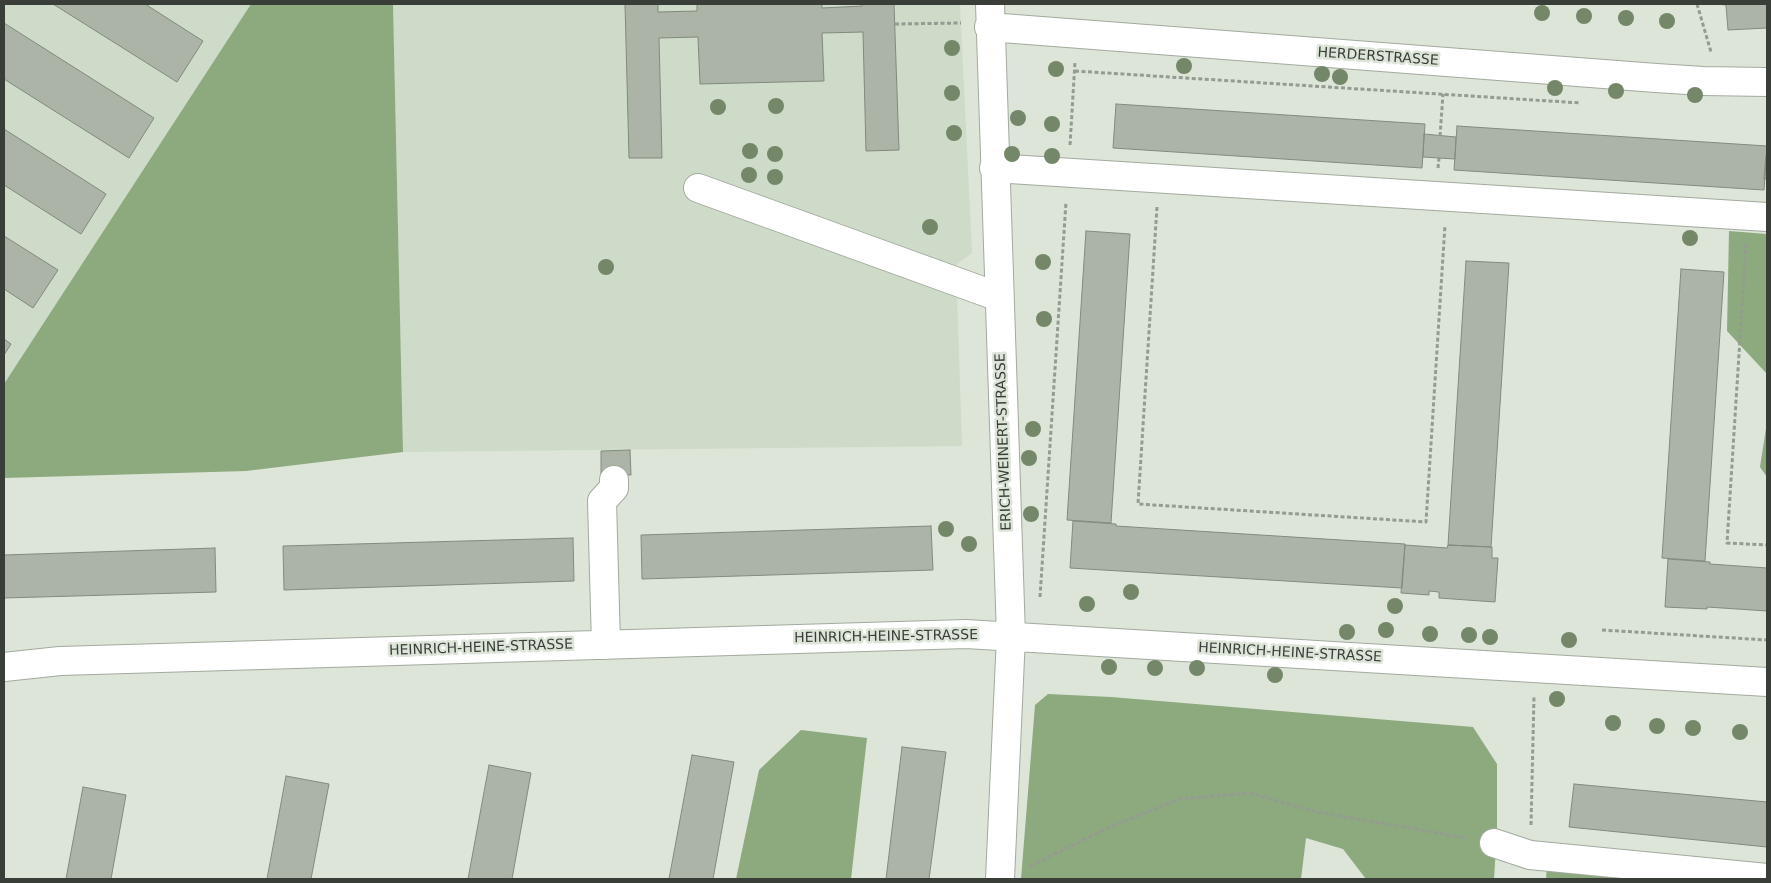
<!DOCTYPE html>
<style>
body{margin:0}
#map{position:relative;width:1771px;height:883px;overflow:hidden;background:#dce5d8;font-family:"DejaVu Sans",sans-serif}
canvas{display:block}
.frame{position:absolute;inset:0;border:5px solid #3a3e39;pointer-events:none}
</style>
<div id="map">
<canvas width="1771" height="883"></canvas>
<div class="frame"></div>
</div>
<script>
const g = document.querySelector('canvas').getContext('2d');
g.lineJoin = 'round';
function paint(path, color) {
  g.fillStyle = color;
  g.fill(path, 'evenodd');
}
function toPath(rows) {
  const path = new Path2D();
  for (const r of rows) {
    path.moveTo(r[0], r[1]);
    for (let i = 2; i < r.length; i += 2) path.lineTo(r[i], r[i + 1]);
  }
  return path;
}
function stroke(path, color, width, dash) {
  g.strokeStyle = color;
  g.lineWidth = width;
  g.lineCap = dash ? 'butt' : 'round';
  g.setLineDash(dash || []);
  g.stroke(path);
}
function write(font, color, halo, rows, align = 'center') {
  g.font = font + ' "DejaVu Sans",sans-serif';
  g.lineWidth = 5;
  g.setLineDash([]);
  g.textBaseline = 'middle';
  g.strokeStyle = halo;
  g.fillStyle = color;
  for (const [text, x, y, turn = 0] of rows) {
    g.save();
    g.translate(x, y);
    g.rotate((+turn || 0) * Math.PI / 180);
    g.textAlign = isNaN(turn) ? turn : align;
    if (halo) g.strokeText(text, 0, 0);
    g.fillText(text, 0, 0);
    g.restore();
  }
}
paint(toPath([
 [4,4,251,4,4,384],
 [393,4,960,4,972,253,956,265,962,446,403,452]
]), '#cedbc8');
paint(toPath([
 [251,4,393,4,403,452,246,471,4,478,4,384],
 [1729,231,1767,234,1767,374,1727,331],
 [1767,422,1767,477,1760,467],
 [1048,694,1111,697,1473,727,1497,764,1497,831,1494,879,1366,879,1343,849,1306,838,1301,879,1021,879,1035,705],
 [801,730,867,738,851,879,736,879,759,770],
 [1547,864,1702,879,1546,879]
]), '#8da97e');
const building = toPath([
 [53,4,145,4,203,41,177,82,53,4],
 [625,4,658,4,658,12,697,11,697,4,822,4,822,8,862,6,862,4,894,4,899,150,866,151,863,32,822,33,824,81,700,84,698,37,659,38,662,158,629,158,625,4],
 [1716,4,1767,4,1767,28,1728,30,1726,5,1716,4],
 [4,23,154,118,129,158,4,79,4,23],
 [1116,104,1425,124,1422,168,1113,148,1116,104],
 [1457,126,1767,146,1764,190,1454,170,1457,126],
 [4,129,106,194,81,234,4,185,4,129],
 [1424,134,1456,137,1455,159,1423,157,1424,134],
 [1766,156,1767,157,1767,179,1764,179,1766,156],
 [1086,231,1130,234,1111,523,1067,520,1086,231],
 [4,236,58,270,33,308,4,289,4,236],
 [1466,261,1509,263,1491,547,1448,545,1466,261],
 [1681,269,1724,272,1705,561,1662,558,1681,269],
 [4,339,11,344,4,355,4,339],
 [630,450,631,475,601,475,601,451,630,450],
 [1073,521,1116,524,1116,526,1405,544,1402,588,1070,568,1073,521],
 [931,526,933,570,642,579,641,535,931,526],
 [573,538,574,581,284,590,283,546,573,538],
 [1405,545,1447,548,1448,545,1492,547,1492,558,1498,558,1495,602,1439,598,1439,592,1429,591,1429,595,1401,593,1405,545],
 [215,548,216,592,4,598,4,555,215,548],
 [1668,559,1710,562,1710,564,1767,568,1767,611,1707,607,1707,609,1665,607,1668,559],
 [902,747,946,752,929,879,886,879,902,747],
 [692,755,734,762,713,879,669,879,692,755],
 [489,765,531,773,512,879,468,879,489,765],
 [286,776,329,784,311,879,267,879,286,776],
 [1574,784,1767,802,1767,847,1569,827,1574,784],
 [83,787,126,795,111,879,66,879,83,787]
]);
paint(building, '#acb4a8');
stroke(building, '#828a7f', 1);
const minor = toPath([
 [990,4,1011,636,1000,879],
 [989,27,1656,78,1703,81,1767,82],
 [994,168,1767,217],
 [698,188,999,297],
 [606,645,602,501,614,488,614,480],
 [4,667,60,661,966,634,1767,682],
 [1494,843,1530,855,1767,878]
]);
stroke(minor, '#a2aa9e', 30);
stroke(toPath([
 [1697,4,1711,52],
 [895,24,961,23],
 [1075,71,1581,103],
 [1440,136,1443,94],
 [1070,145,1075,62],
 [1438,168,1439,158],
 [1157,207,1138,504,1426,522,1445,225],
 [1746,244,1727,543,1767,545],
 [1040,597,1066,202],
 [1602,630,1767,640],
 [1531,825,1534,696],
 [1030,866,1110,827,1179,799,1250,793,1317,812,1467,838]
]), '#949b91', 3, [4, 2.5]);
stroke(minor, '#fff', 28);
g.fillStyle = '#748768';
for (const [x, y] of [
 [1542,13],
 [1584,16],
 [1626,18],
 [1667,21],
 [952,48],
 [1184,66],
 [1056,69],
 [1322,74],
 [1340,77],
 [1555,88],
 [1616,91],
 [952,93],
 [1695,95],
 [776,106],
 [718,107],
 [1018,118],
 [1052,124],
 [954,133],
 [750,151],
 [775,154],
 [1012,154],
 [1052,156],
 [749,175],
 [775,177],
 [930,227],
 [1690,238],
 [1043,262],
 [606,267],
 [1044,319],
 [1033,429],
 [1029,458],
 [1031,514],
 [946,529],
 [969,544],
 [1131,592],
 [1087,604],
 [1395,606],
 [1386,630],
 [1347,632],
 [1430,634],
 [1469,635],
 [1490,637],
 [1569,640],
 [1109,667],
 [1155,668],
 [1197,668],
 [1275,675],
 [1557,699],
 [1613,723],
 [1657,726],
 [1693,728],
 [1740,732]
]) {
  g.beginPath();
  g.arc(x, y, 8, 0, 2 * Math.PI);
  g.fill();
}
write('14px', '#3a3e39', '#dce5d8', [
 ["HERDERSTRASSE",1378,57,4],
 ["ERICH-WEINERT-STRASSE",1004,442,-92],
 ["HEINRICH-HEINE-STRASSE",886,637,-1],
 ["HEINRICH-HEINE-STRASSE",481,648,-2],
 ["HEINRICH-HEINE-STRASSE",1290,653,3]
]);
</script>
